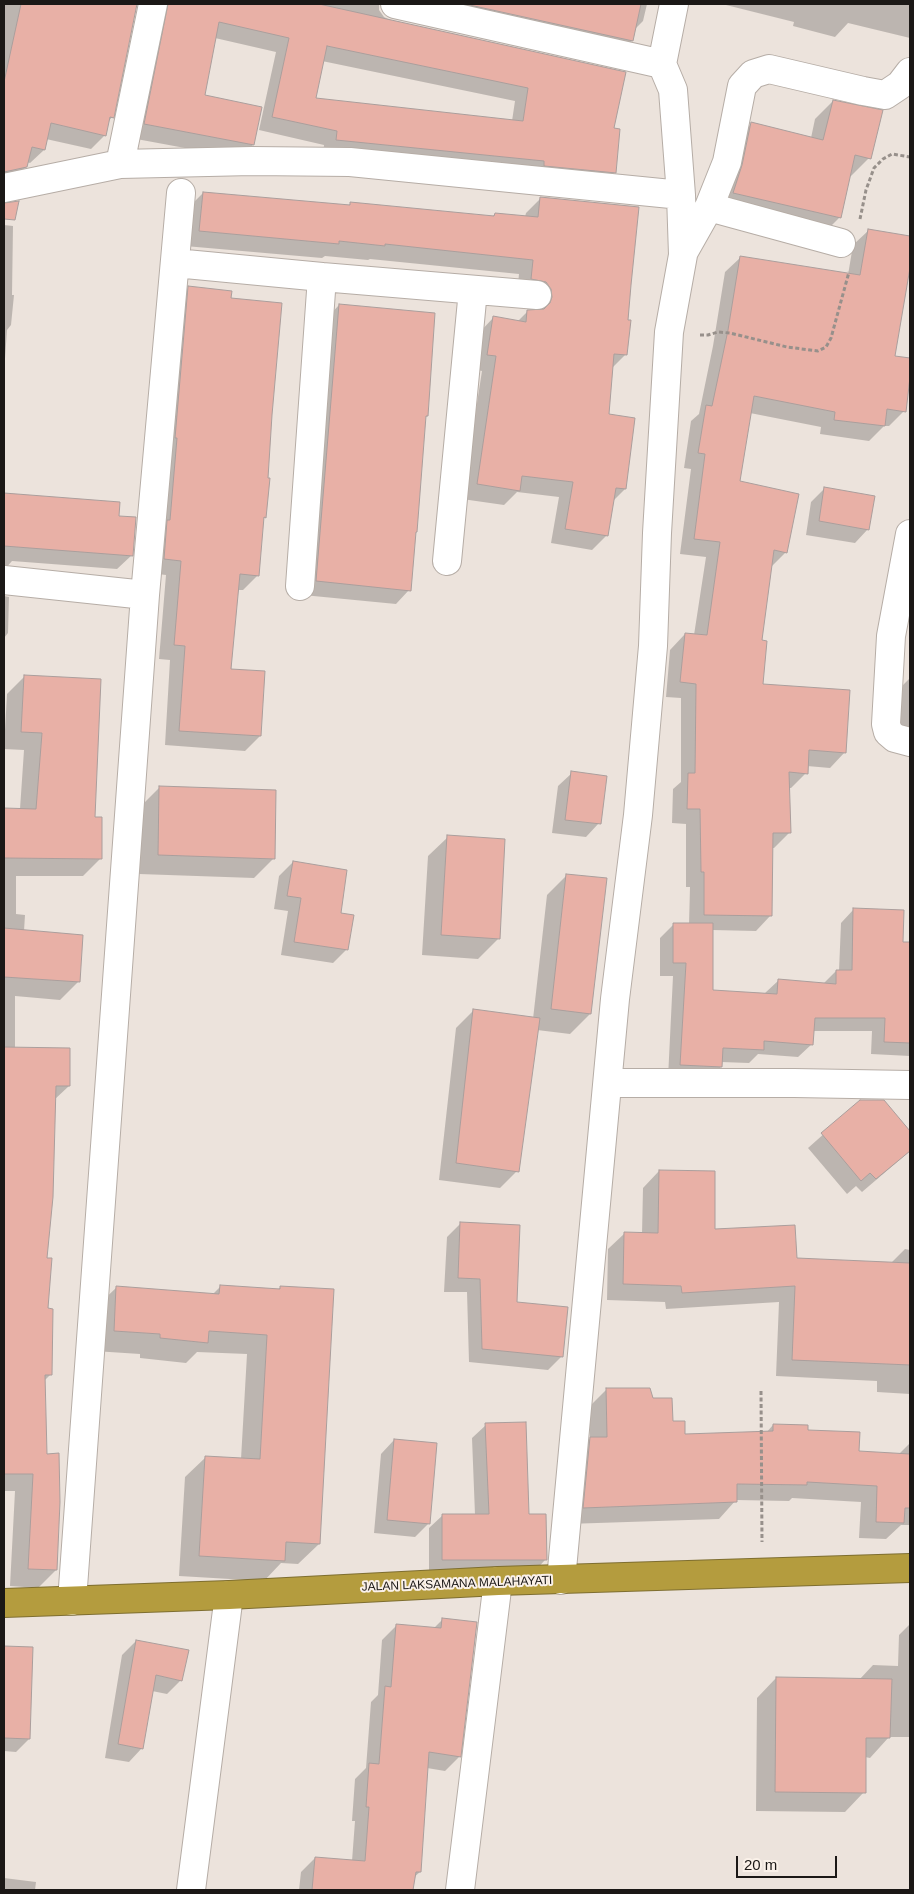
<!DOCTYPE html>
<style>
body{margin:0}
#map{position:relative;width:914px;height:1894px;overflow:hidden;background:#ece3dc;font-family:Arial,sans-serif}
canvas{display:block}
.frame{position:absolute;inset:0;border:5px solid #1b1816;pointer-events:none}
.scale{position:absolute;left:736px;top:1856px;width:101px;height:22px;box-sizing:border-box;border:2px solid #1b1816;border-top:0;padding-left:6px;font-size:15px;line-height:18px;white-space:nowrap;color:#1b1816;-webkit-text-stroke:4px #faf1e9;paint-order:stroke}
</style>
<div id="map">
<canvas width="914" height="1894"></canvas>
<div class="frame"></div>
<div class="scale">20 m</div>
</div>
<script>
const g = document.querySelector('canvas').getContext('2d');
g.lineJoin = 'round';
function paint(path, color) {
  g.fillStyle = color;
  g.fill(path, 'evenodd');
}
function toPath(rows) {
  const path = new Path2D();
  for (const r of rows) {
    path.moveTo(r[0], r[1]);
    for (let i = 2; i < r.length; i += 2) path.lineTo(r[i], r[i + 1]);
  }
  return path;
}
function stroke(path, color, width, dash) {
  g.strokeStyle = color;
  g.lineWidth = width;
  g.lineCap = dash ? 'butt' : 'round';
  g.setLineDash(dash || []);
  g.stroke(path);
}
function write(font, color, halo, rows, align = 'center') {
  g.font = font + ' Arial,sans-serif';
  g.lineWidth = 4;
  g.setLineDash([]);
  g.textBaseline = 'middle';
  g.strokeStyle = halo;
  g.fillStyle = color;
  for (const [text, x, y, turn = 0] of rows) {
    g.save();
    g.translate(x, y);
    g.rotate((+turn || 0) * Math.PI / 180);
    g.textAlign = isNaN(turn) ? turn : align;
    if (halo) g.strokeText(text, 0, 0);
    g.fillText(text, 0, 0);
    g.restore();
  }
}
paint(toPath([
 [4,4,136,4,112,117,108,122,105,135,91,149,46,139,44,150,30,163,27,162,26,167,12,181,4,182],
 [146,4,379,4,379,10,384,17,612,129,615,172,601,186,323,154,324,145,259,130,276,52,215,38,203,96,260,108,253,145,239,158,131,138],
 [322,61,515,101,512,121,314,99],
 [393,4,647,4,643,21,634,30,632,41,618,54],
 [722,4,910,4,910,38,848,23,835,37,793,26,794,22],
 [833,101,869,158,851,176,849,175,839,218,821,236,716,211,733,142,751,124,811,138,815,119],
 [203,193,348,206,351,203,492,217,495,214,525,217,526,213,541,198,630,284,626,354,612,368,608,416,625,489,613,501,607,535,592,550,551,543,559,497,517,492,504,505,462,499,482,371,473,369,479,333,493,318,517,322,528,311,538,310,537,304,517,294,519,274,370,259,368,260,325,256,322,258,185,246,188,208],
 [4,225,13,226,12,295,14,295,11,325,7,330,4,373],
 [869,230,910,237,910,265,894,357,910,359,904,411,889,426,884,426,869,441,820,434,821,427,750,413,739,482,786,552,771,567,760,641,761,686,845,752,830,768,807,766,806,773,791,788,788,788,789,833,774,848,771,848,771,915,756,931,712,930,712,992,765,993,779,980,823,984,836,971,839,971,841,923,854,909,901,971,910,970,910,1056,871,1054,872,1031,812,1031,812,1044,798,1057,758,1054,749,1063,721,1062,721,1067,708,1080,668,1078,673,976,660,976,660,938,674,924,689,925,690,887,686,887,686,824,672,823,673,789,681,782,681,698,666,697,670,650,685,634,694,635,706,557,680,554,691,469,684,468,691,421,699,414,713,346,725,272,741,257,848,275,853,245],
 [189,288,230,299,271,415,265,517,262,520,258,575,243,590,237,590,230,670,260,736,245,751,165,745,170,660,159,659,166,575,150,573,174,303],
 [339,305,427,416,425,418,416,532,414,534,409,590,396,604,303,595,326,319],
 [825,488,868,529,855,543,806,535,811,502],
 [4,494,119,503,118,517,132,555,117,569,12,561,4,570],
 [4,596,9,597,8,633,4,638],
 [25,676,94,818,101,858,83,876,16,876,16,914,25,915,24,931,78,982,60,1000,15,996,15,1048,69,1086,54,1100,46,1259,51,1374,44,1381,45,1455,56,1570,38,1588,10,1586,15,1491,4,1491,4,809,20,809,24,750,4,749,4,747,7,694],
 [910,678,910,742,890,739,898,690],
 [572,773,599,823,586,837,552,833,558,786],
 [160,787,274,858,254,878,139,874,140,807],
 [448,837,498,939,478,959,422,955,428,856],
 [293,862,339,914,347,949,333,963,281,955,288,911,274,909,279,876],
 [567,875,590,1014,570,1034,537,1030,517,1171,500,1188,439,1180,456,1028,474,1010,533,1019,547,895],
 [861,1101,884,1101,910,1133,910,1151,862,1192,856,1186,847,1194,808,1148],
 [659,1171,714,1230,796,1259,891,1263,905,1249,910,1250,910,1394,877,1392,877,1381,776,1376,779,1302,666,1309,665,1302,607,1300,608,1249,625,1233,642,1234,643,1188],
 [461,1223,515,1303,562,1356,548,1370,469,1362,467,1292,444,1292,447,1237],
 [117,1287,212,1295,220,1287,277,1290,281,1287,319,1544,298,1564,281,1563,264,1581,179,1576,185,1477,206,1457,241,1459,247,1354,197,1352,186,1363,140,1358,140,1354,94,1351,96,1307],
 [607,1389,652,1399,684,1435,766,1433,773,1425,807,1431,858,1452,898,1455,910,1443,910,1525,901,1525,886,1539,859,1538,861,1502,792,1498,789,1501,736,1500,719,1519,567,1524,574,1455,590,1439,590,1406],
 [486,1425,528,1515,545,1560,532,1574,429,1574,429,1528,443,1515,475,1515,472,1438],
 [394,1440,428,1524,415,1537,374,1533,381,1454],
 [443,1619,459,1757,445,1771,427,1768,420,1872,413,1878,412,1890,299,1890,301,1872,315,1858,352,1861,355,1821,352,1821,355,1779,366,1768,371,1702,378,1695,382,1640,397,1625,433,1629],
 [910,1624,910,1737,889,1737,870,1758,865,1757,864,1792,845,1812,756,1811,757,1698,776,1678,859,1680,873,1665,898,1666,899,1635],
 [136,1641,180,1681,167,1694,152,1691,142,1748,129,1762,105,1758,122,1655],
 [4,1647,31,1649,29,1739,16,1752,4,1751],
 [4,1878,36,1882,35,1890,4,1890]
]), '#0003');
const building = toPath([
 [21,4,137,4,114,118,110,117,106,136,51,123,45,150,32,147,27,167,4,172,4,82,21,4],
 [168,4,319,4,626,72,614,128,620,129,616,173,544,166,544,161,336,140,337,131,272,117,289,38,219,22,205,95,262,107,254,145,144,124,168,4],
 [327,46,528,88,523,121,316,98,327,46],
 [465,4,641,4,633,41,465,4],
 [833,100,883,110,871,159,855,155,841,218,733,193,742,165,751,122,823,140,833,100],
 [203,192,350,205,350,202,494,216,495,213,538,217,540,197,639,207,631,285,628,320,631,320,627,355,614,354,609,414,635,418,626,489,616,488,608,536,565,529,573,482,522,476,520,491,477,484,496,356,487,355,493,316,526,322,527,310,544,309,550,303,552,297,551,289,546,282,531,279,533,260,385,244,385,246,339,241,339,244,199,231,203,192],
 [19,201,15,220,4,219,4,203,19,201],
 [868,229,910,236,910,268,895,356,910,358,910,377,906,412,887,409,885,426,834,420,835,412,754,396,740,481,799,494,787,553,774,550,762,640,767,641,763,684,850,690,846,753,809,750,808,774,789,772,791,833,773,833,772,916,704,915,704,872,701,872,700,809,687,809,688,773,695,773,696,684,680,682,685,633,707,635,720,542,694,539,705,454,698,453,706,405,712,406,728,330,740,256,860,275,868,229],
 [188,286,232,291,231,298,282,303,272,415,268,478,270,478,266,518,264,517,259,576,240,574,231,669,265,671,261,736,179,731,185,646,174,645,181,561,164,559,167,520,170,520,177,438,175,438,188,286],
 [339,304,435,313,428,416,426,416,417,532,416,532,411,591,316,581,339,304],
 [824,487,875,496,869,530,819,521,824,487],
 [4,493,120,502,119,516,136,517,133,556,4,546,4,493],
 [24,675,101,679,95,817,102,817,102,859,4,858,4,808,36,809,42,733,21,732,24,675],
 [571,771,607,776,601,824,565,820,571,771],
 [159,786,276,790,275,859,158,855,159,786],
 [447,835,505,839,500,939,441,935,447,835],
 [293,861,347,870,341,913,354,915,348,950,294,942,301,898,287,896,293,861],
 [566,874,607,878,591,1014,551,1009,566,874],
 [853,908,904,910,903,942,910,942,910,1043,884,1042,885,1018,815,1018,813,1045,764,1041,764,1050,723,1048,722,1067,680,1065,686,963,673,963,673,923,713,923,713,990,777,994,778,979,836,984,836,970,852,970,853,908],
 [4,928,83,935,80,982,4,977,4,928],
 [473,1009,540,1018,519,1172,456,1163,473,1009],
 [4,1047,70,1048,70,1086,56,1086,53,1197,47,1258,52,1258,48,1308,53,1309,52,1375,45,1375,47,1454,59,1453,60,1502,57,1570,28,1569,33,1474,4,1474,4,1047],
 [860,1100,884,1100,910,1131,910,1151,876,1179,870,1173,861,1181,821,1133,860,1100],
 [659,1170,715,1171,715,1229,795,1225,797,1258,910,1263,910,1365,792,1360,795,1286,682,1293,681,1286,623,1284,624,1232,658,1233,659,1170],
 [460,1222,520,1225,517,1302,568,1307,563,1357,482,1349,480,1279,458,1278,460,1222],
 [220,1285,280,1289,280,1286,334,1289,320,1544,286,1542,285,1561,199,1556,205,1456,260,1459,267,1335,209,1331,208,1343,160,1338,160,1334,114,1331,116,1286,219,1294,220,1285],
 [606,1388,650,1388,653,1398,672,1398,673,1421,685,1421,685,1434,773,1431,773,1424,808,1425,808,1430,860,1432,859,1451,910,1454,910,1508,905,1508,904,1523,876,1522,877,1486,807,1482,807,1485,737,1484,737,1502,583,1508,590,1437,607,1437,606,1388],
 [526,1422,529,1514,546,1514,547,1560,442,1560,442,1514,489,1514,485,1423,526,1422],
 [394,1439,437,1443,430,1524,387,1520,394,1439],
 [442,1618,477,1622,461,1757,429,1752,421,1872,416,1872,413,1890,312,1890,315,1857,365,1861,369,1807,366,1807,369,1763,379,1764,385,1686,391,1687,396,1624,441,1628,442,1618],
 [136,1640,189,1650,182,1681,156,1675,143,1749,118,1744,136,1640],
 [4,1646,33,1647,30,1739,4,1738,4,1646],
 [776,1677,892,1679,890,1738,866,1738,866,1793,775,1792,776,1677]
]);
paint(building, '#e8b0a6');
stroke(building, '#aa9e9c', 1);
const street = toPath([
 [395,4,662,64,673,90,681,195,683,255,669,332,657,533,653,646,638,815,615,999,561,1580],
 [662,64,674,4],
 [120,164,153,4],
 [4,188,120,164,252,161,350,162,681,195],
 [709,207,841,243],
 [683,253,709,207,727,162,742,86,753,74,769,69,863,91,885,95,900,85,910,72],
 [175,263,322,277,300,586],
 [322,277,537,295],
 [910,534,891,636,886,724,888,732,895,738,910,742],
 [447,561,473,290],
 [4,580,145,595],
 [608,1083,794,1083,910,1085],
 [72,1601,145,595,181,193],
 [191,1890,229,1595],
 [460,1890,498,1581]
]);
const highway = toPath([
 [4,1603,229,1595,498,1581,910,1568]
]);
stroke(street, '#b6ada6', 30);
stroke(highway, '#7e6e30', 30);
stroke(toPath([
 [860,219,866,190,874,168,883,159,892,154,910,157],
 [700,335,708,335,718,332,730,333,787,347,818,351,826,347,831,338,849,272],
 [761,1391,762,1542]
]), '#97908b', 3, [4, 2.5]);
stroke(street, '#fff', 28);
stroke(highway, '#b49c3e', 28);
write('12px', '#1b1816', '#faf1e9', [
 ["JALAN LAKSAMANA MALAHAYATI",457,1584,-2]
]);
</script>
